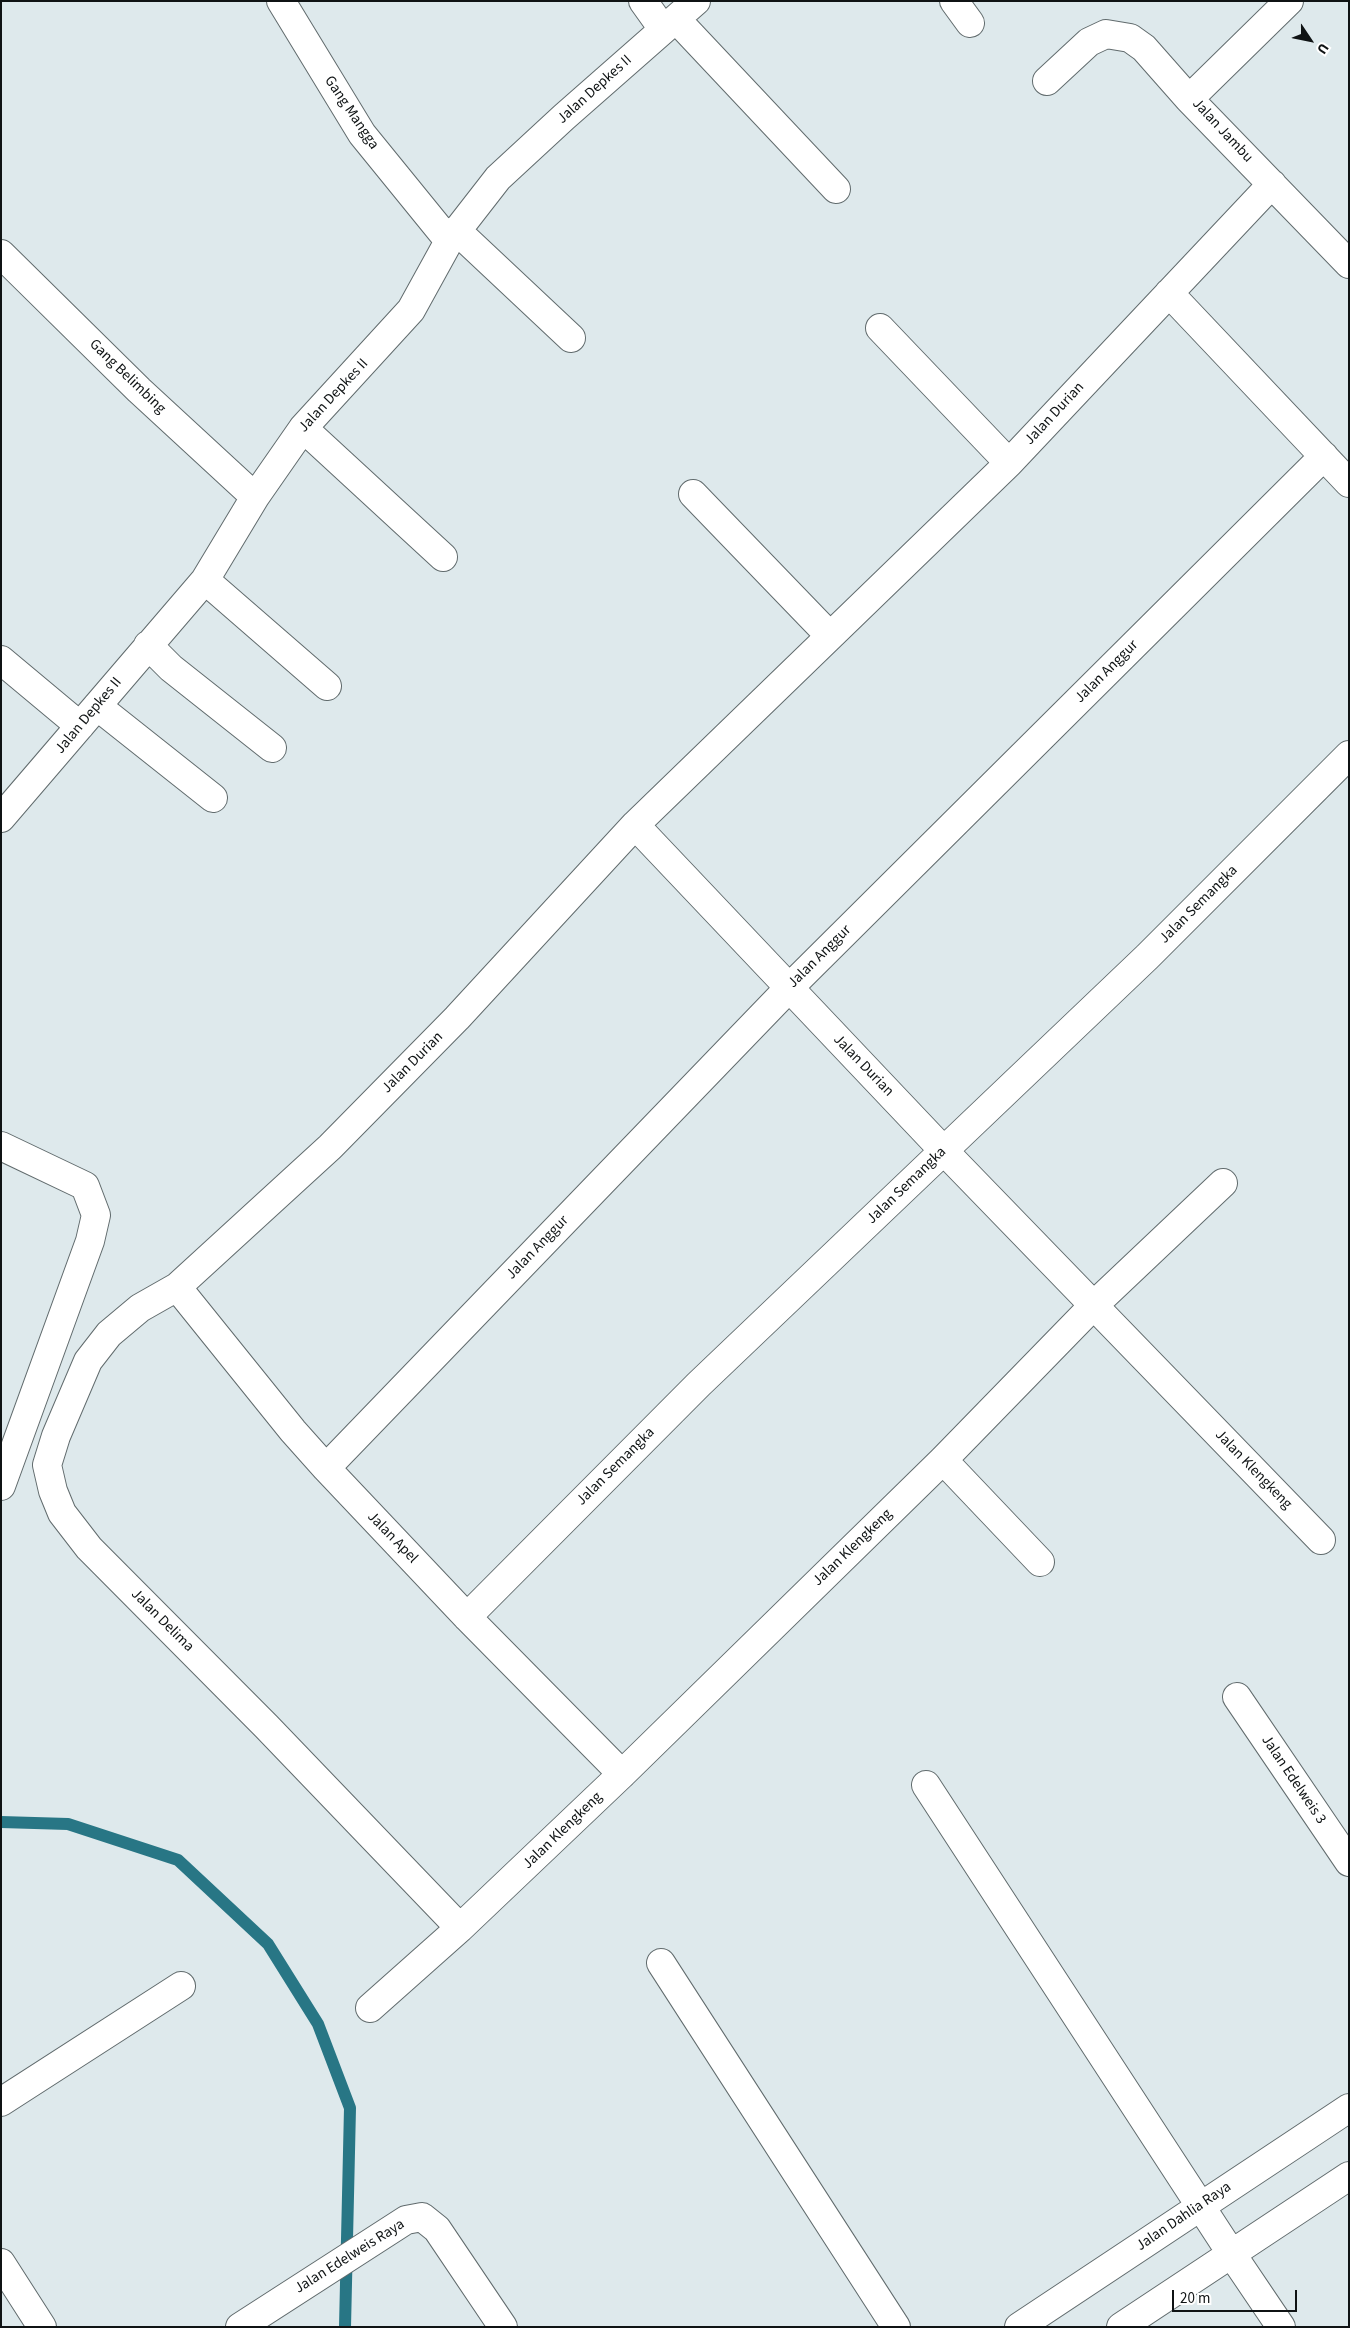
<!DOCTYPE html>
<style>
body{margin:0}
#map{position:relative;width:1350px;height:2328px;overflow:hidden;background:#dee9ec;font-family:"Source Sans 3",sans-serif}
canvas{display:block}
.frame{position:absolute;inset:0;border:2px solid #0f1314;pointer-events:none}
.north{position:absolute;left:1285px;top:15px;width:50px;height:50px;-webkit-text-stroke:4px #fff;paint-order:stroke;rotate:124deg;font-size:14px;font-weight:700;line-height:20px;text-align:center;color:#0f1314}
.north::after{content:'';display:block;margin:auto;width:18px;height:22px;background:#0f1314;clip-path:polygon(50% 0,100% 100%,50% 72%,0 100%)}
.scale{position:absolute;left:1172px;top:2290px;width:125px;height:22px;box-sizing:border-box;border:2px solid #0f1314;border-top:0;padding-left:6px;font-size:15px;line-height:18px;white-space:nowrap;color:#0f1314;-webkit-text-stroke:4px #fff;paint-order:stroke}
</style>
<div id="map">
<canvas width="1350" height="2328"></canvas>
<div class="frame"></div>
<div class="north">U</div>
<div class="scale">20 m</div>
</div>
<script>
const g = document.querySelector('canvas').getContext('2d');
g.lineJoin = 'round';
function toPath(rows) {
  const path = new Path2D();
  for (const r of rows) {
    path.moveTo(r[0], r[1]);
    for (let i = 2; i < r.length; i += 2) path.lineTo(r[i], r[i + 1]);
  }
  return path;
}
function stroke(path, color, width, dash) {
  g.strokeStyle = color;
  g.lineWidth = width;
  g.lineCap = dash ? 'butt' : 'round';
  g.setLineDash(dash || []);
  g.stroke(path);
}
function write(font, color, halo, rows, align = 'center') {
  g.font = font + ' "Source Sans 3",sans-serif';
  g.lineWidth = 5;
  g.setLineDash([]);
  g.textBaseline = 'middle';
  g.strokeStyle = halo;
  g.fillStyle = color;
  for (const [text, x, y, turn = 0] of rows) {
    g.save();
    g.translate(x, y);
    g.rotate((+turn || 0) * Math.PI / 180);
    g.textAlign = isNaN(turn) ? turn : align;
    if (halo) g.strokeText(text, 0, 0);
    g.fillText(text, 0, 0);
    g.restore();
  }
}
stroke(toPath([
 [1,1822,68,1824,178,1860,268,1944,318,2024,350,2108,345,2327]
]), '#287685', 12);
const minor = toPath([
 [281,1,362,134,449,241],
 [643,1,663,29],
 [954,1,970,23],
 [1289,1,1189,99,1349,264],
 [676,19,836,189],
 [1047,81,1089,42,1106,34,1130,38,1144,48,1189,99],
 [456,230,571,338],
 [1,254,139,390,255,497],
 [1169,293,1349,483],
 [880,328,1009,463],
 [303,428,443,557],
 [693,494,830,636],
 [205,580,327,686],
 [148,645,171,668,272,748],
 [1,660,80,726],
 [97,706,213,798],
 [1,818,205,580,255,497,303,428,411,310,449,241,498,178,564,117,696,1],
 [635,825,944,1151,1321,1540],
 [1,1146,85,1186,96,1215,90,1241,1,1486],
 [177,1287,293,1431,326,1468,467,1617,622,1774],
 [943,1460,1040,1562],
 [326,1468,789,988,1324,456],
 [467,1617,699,1384,1147,957,1349,755],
 [1237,1697,1349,1862],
 [926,1785,1231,2253,1281,2327],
 [460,1928,266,1726,89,1548,62,1513,53,1491,47,1465,56,1436,88,1361,109,1334,140,1308,177,1287,330,1147,457,1018,635,825,1009,463,1272,184],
 [661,1963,896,2327],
 [370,2008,460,1928,622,1774,943,1460,1093,1306,1223,1183],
 [1,2102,181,1986],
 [1,2263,42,2327],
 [240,2327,406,2220,422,2217,437,2229,503,2327],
 [1019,2327,1349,2108],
 [1121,2327,1349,2176]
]);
stroke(minor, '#616b6d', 30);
stroke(minor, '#fff', 28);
write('15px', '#0f1314', '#fff', [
 ["Jalan Depkes II",595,90,-42],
 ["Gang Mangga",351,113,56],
 ["Jalan Jambu",1222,131,47],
 ["Gang Belimbing",127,377,44],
 ["Jalan Depkes II",334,396,-47],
 ["Jalan Durian",1055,414,-47],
 ["Jalan Anggur",1107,672,-45],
 ["Jalan Depkes II",89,716,-50],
 ["Jalan Semangka",1199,905,-45],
 ["Jalan Anggur",820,957,-45],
 ["Jalan Durian",413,1063,-45],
 ["Jalan Durian",863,1066,46],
 ["Jalan Semangka",907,1186,-44],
 ["Jalan Anggur",538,1248,-46],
 ["Jalan Semangka",616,1467,-45],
 ["Jalan Klengkeng",1253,1470,46],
 ["Jalan Apel",392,1538,46],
 ["Jalan Klengkeng",853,1548,-44],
 ["Jalan Delima",162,1621,45],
 ["Jalan Edelweis 3",1293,1780,56],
 ["Jalan Klengkeng",563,1831,-44],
 ["Jalan Dahlia Raya",1184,2217,-34],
 ["Jalan Edelweis Raya",350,2257,-32]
]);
</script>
